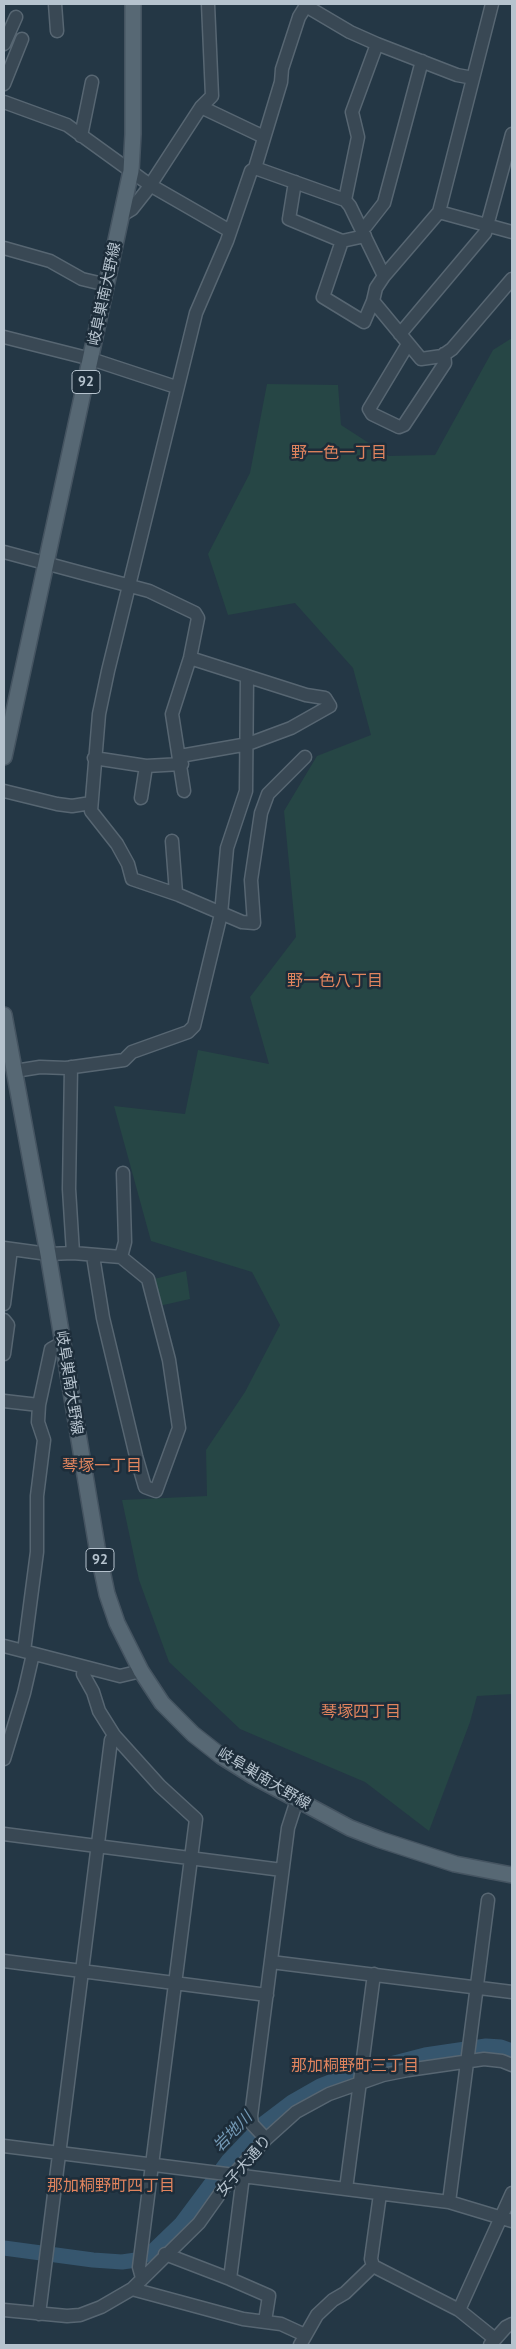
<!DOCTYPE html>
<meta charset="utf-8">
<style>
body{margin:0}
#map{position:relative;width:516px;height:2349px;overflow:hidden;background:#243745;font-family:"PT Sans",sans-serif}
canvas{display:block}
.frame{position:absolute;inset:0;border:5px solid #b6c3ce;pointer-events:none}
</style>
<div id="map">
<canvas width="516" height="2349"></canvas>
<div class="frame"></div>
</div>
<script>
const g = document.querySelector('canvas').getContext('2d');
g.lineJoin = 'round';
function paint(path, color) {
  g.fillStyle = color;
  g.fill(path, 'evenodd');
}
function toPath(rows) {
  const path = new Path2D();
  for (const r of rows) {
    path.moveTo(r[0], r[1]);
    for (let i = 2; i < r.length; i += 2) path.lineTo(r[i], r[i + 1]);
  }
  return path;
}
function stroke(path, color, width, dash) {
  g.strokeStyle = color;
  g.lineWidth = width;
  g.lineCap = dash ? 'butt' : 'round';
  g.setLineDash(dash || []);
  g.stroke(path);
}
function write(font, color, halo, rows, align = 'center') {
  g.font = font + ' "PT Sans","Noto Sans JP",sans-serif';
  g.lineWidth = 5;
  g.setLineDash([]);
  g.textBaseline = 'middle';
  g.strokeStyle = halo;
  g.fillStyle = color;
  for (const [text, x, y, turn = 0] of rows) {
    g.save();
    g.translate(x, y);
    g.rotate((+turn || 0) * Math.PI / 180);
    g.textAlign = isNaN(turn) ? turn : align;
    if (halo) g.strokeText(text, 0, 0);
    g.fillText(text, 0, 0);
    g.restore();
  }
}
paint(toPath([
 [512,338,512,1694,477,1696,470,1722,429,1831,365,1782,240,1729,169,1662,139,1580,122,1500,207,1496,206,1450,245,1392,280,1325,252,1272,151,1241,114,1106,185,1114,198,1050,269,1064,250,997,296,937,284,811,317,756,371,735,353,668,295,603,228,615,208,554,250,473,267,384,338,385,341,425,389,456,435,455,493,350],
 [186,1271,190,1299,159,1306,150,1280]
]), '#264645');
stroke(toPath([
 [4,2248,93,2260,122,2262,136,2260,153,2251,181,2224,228,2161,263,2124,292,2102,320,2086,348,2075,425,2055,486,2046,501,2047,512,2051]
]), '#36566e', 15);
const minor = toPath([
 [55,4,57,31],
 [492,4,439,212,384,276,376,288,373,301,421,359,442,356,452,349,512,279],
 [306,6,350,32,377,44,457,75,473,78],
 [4,44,16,17],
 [4,84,22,39],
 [4,102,67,125,150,185,230,231],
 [201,107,264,137],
 [81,136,92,82],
 [255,168,345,200,350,206,384,276],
 [295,182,289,219,342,241,365,236],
 [345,200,358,137,352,112,377,44],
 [439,212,512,232],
 [122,215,132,209,147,190,201,107,212,96,208,4],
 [362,229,366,226,384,203,422,61],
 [342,241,323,297,364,322,373,301],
 [4,248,50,261,82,279,107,285],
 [400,334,485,233,512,134],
 [4,337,91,359,176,387],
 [408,344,369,409,372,414,399,427,404,425,445,363,444,354],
 [4,552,149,591,195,613,198,618,190,658,172,714,184,791],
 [180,756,248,744,291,728,330,706,325,698,306,695,190,658],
 [305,757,268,794,261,813,251,880,254,923,242,922,179,895,132,879,128,864,117,844,91,811,99,714,108,671,196,313,227,241,251,171,255,168,281,82,282,69,299,17,307,4],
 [94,758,146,766,182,764],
 [4,791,57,804,72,806,91,803],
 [141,798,146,766],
 [172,841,176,893],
 [71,1067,69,1189,73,1253],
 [15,1071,40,1067,66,1068,124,1060,132,1052,188,1032,194,1026,221,914,227,848,246,791,247,677],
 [4,1248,48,1254,73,1253,121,1257],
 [93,1256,103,1318,136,1456,145,1487,156,1491,179,1428,169,1360,148,1279,121,1257,125,1242,123,1173],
 [4,1304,11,1249],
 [4,1320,8,1325,4,1354],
 [4,1401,39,1405],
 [4,1646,120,1676,141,1671],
 [24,1651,37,1552,37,1496,44,1440,38,1422,39,1405,51,1349,62,1343],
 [84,1668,83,1674,93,1692,99,1711,114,1735,160,1786,196,1819,139,2267,142,2278],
 [4,1759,24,1693,33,1654],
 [4,1834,282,1870],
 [4,1961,267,1995],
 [271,1962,512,1992],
 [266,2139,252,2124,251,2116,288,1828,297,1800],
 [4,2146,449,2202,512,2221],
 [243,2176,230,2279,269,2296,265,2321],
 [346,2189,374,1974],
 [449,2202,488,1900],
 [165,2254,230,2279],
 [373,2266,459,2310,495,2339],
 [373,2266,371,2259,380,2194],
 [132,2289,243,2319,281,2324,305,2335],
 [4,2310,67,2316,80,2315,101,2307,132,2289,199,2223,233,2175,266,2139,296,2112,329,2094,383,2075,408,2070,484,2059,502,2061,512,2065],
 [459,2310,512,2193],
 [39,2314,111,1740,114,1735],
 [300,2345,317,2315,333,2300,345,2293,373,2266],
 [490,2345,506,2327,512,2324]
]);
const major = toPath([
 [4,757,131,171,133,134,133,4],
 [4,1015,48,1254,97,1547,107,1594,117,1623,141,1671,162,1703,193,1734,221,1756,253,1776,350,1828,381,1840,455,1864,512,1875]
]);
stroke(minor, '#576672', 15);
stroke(major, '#455461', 18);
stroke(minor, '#394854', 12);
stroke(major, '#576874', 15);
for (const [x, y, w] of [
 [86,382,28],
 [100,1560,28]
]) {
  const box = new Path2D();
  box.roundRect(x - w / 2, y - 11.5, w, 23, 4);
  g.fillStyle = '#1d2d3a';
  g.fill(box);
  stroke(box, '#b6c3ce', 1);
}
write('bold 14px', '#b6c3ce', null, [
 ["92",86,382],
 ["92",100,1560]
]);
write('15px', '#b6c3ce', '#1d2d3a', [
 ["岐阜巣南大野線",105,294,-78],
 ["岐阜巣南大野線",69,1383,81],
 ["岐阜巣南大野線",264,1779,31],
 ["女子大通り",244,2166,-49]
]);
write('16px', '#e1845e', '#1d2d3a', [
 ["野一色一丁目",339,453],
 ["野一色八丁目",335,981],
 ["琴塚一丁目",102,1466],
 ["琴塚四丁目",361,1712],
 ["那加桐野町三丁目",355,2066],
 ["那加桐野町四丁目",111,2186]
]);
write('italic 16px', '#7398b4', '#1d2d3a', [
 ["岩地川",233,2132,-46]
]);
</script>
